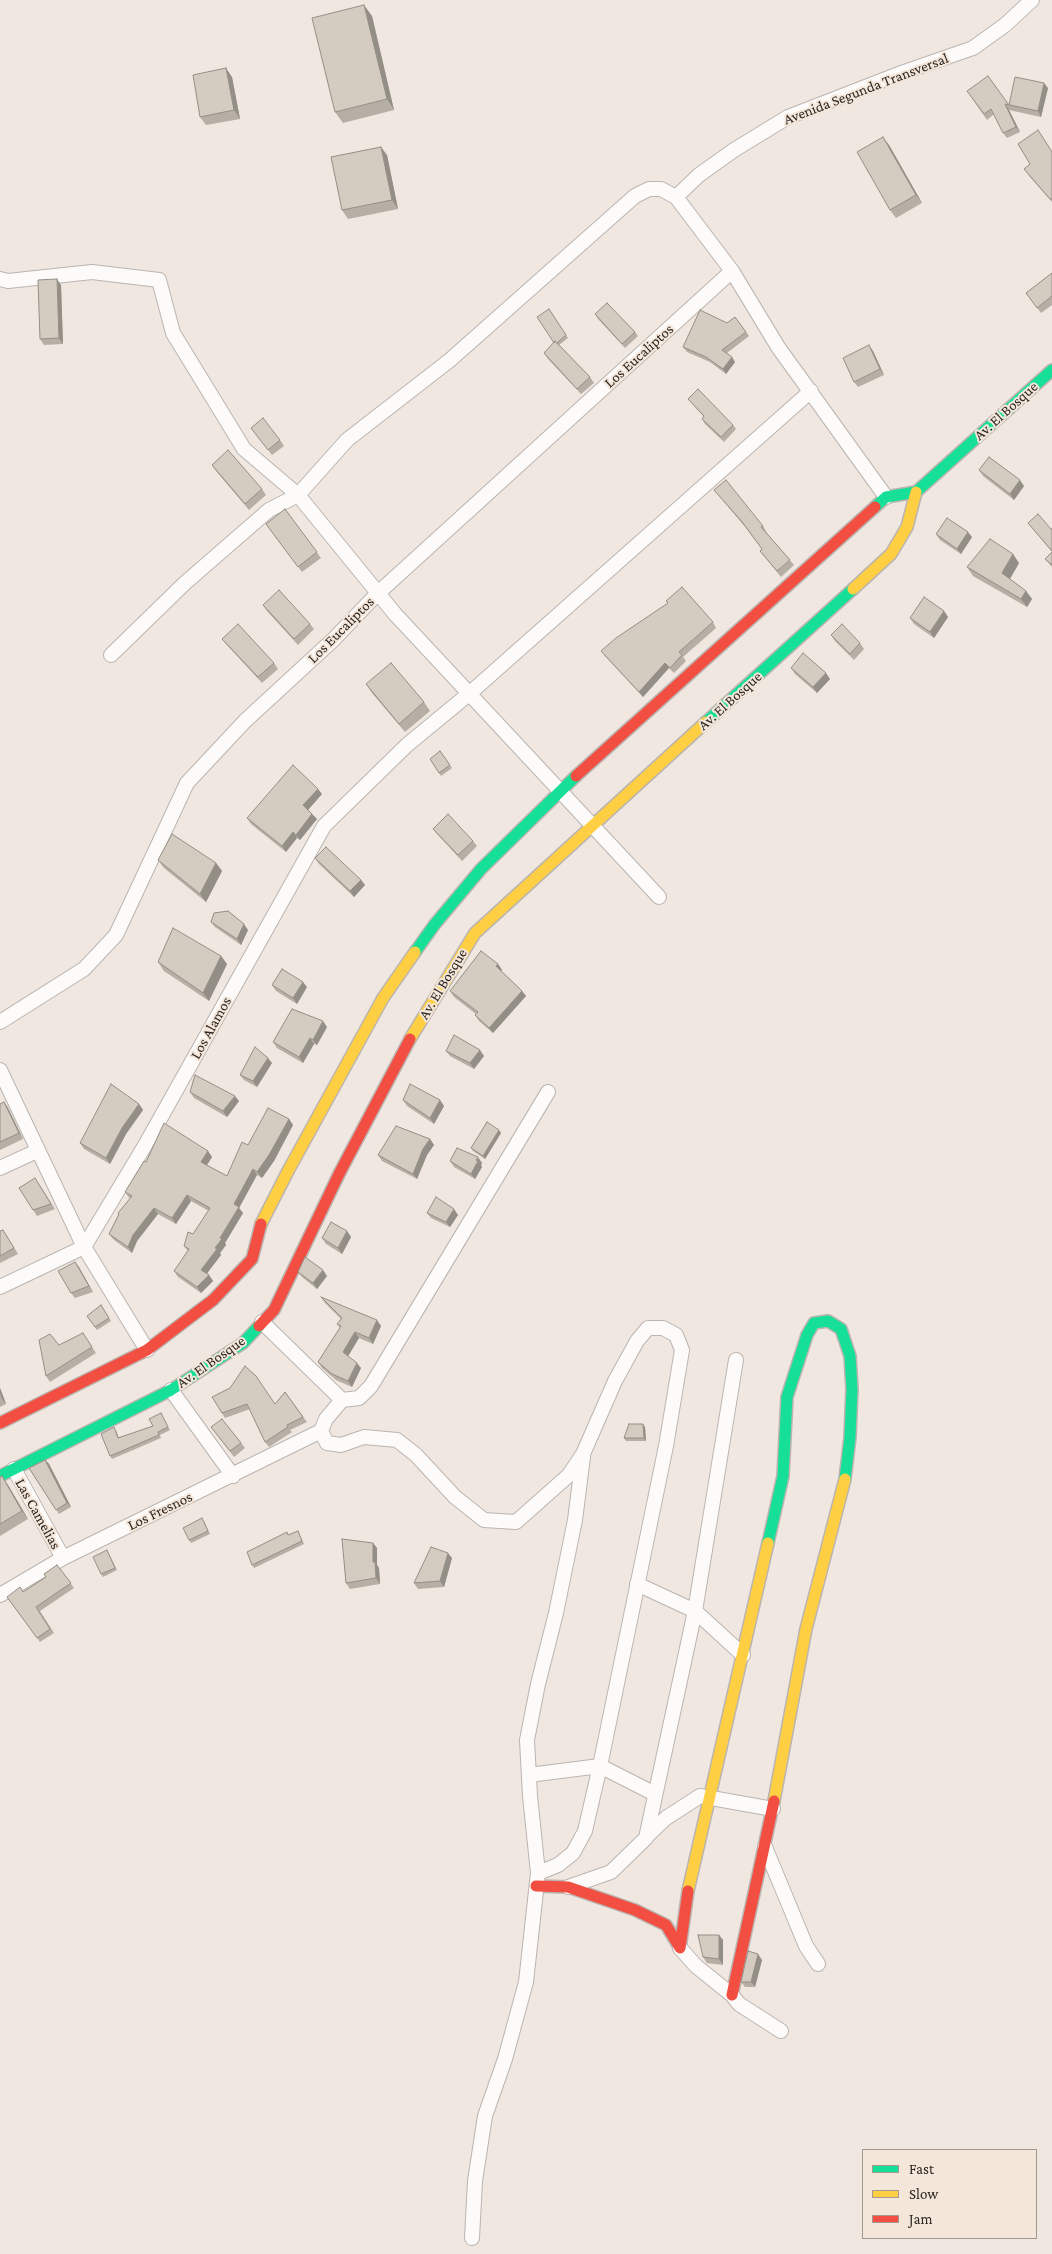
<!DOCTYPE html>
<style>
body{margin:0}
#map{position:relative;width:1052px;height:2254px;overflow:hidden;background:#efe7e0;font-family:"Crimson Pro",serif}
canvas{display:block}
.legend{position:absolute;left:862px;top:2149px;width:175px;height:90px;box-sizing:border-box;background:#f5e6da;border:1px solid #a49990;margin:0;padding:6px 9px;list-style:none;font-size:15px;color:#2b2621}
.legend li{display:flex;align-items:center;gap:10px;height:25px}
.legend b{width:25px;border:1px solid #a49990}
</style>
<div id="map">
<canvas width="1052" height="2254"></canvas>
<ul class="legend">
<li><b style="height:6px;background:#16e098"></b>Fast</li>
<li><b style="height:6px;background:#ffcf43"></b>Slow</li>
<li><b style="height:6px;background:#f24e42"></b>Jam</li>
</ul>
</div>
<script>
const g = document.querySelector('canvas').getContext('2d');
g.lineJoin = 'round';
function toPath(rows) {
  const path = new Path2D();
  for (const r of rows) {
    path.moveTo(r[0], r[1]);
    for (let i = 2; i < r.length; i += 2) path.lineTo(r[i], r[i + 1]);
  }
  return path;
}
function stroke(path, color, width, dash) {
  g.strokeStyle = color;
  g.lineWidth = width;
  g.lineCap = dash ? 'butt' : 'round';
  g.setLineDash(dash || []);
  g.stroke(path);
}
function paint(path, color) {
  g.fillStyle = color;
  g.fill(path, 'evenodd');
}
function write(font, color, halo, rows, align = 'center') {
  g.font = font + ' "Crimson Pro",serif';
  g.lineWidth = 4;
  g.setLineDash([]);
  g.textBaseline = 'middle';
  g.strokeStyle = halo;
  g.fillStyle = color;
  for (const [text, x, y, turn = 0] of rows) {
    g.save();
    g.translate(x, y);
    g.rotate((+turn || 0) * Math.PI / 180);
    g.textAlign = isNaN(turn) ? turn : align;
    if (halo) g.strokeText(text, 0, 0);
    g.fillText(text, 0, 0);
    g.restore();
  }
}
const street = toPath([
 [676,197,699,175,734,150,788,117,904,72,973,48,1005,25,1032,0],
 [0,279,8,281,92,272,159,280,173,333,244,449,298,495,347,440,450,360,635,196,649,189,661,189,676,197,732,271,778,347,886,497],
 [111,655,185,583,269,510,298,495,395,614,659,897],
 [0,1022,84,969,116,935,187,783,245,721,334,639,377,594,732,271],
 [0,1070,84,1247,147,1350],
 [0,1168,37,1151],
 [0,1287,84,1247,147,1142,324,826,407,745,470,693,811,391],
 [262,1322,342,1400,326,1419,321,1431,327,1443,341,1445,364,1437,397,1440,416,1455,455,1497,484,1520,516,1522,569,1475,583,1454,615,1381,637,1341,648,1328,663,1328,676,1335,682,1350,666,1446,600,1766,585,1831,573,1853,558,1865,538,1873],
 [171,1390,233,1476],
 [342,1400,359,1398,371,1386,548,1092],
 [14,1469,63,1558],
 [637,1584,695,1611,743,1655],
 [0,1595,63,1558,321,1431],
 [529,1775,600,1766,655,1794],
 [646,1837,666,1818,700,1796,773,1809],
 [765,1847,806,1946,818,1964],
 [568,1887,611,1872,646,1838,695,1611,736,1360],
 [680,1948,696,1966,732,1995,739,2004,781,2031],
 [472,2238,475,2181,485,2116,505,2059,526,1982,538,1873,530,1796,527,1740,538,1684,556,1613,575,1520,583,1457]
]);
const fast = toPath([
 [875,507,886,497,916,492,1052,370],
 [706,722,853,589],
 [415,952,435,924,481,869,576,776],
 [0,1476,171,1390,243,1343,259,1326],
 [768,1543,783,1476,787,1397,807,1335,814,1323,828,1321,841,1329,850,1356,852,1389,850,1437,845,1479]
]);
const slow = toPath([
 [853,589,891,554,907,527,916,492],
 [410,1039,475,933,706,722],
 [261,1224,288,1171,383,998,415,952],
 [774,1801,806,1629,845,1479],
 [688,1891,768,1543]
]);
const jam = toPath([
 [576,776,875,507],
 [259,1326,274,1310,339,1174,410,1039],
 [0,1423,147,1350,213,1300,252,1259,261,1224],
 [536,1886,568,1887,635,1910,666,1925,680,1948,688,1891],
 [732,1995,774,1801]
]);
stroke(street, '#bbb4b0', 16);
stroke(fast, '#bbb4b0', 14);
stroke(slow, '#bbb4b0', 14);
stroke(jam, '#bbb4b0', 14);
stroke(street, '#fdfbfa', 14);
stroke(fast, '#16e098', 11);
stroke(slow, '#ffcf43', 11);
stroke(jam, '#f24e42', 11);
paint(toPath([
 [372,16,394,110,343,123,335,112],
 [232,77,240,119,206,125,200,117],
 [1048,88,1041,117,1009,110,1020,132,1007,138,1003,133,994,114,987,120,967,91,1009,105],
 [889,145,922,203,896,218,890,210],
 [1052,152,1052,202,1030,177,1024,169],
 [387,155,398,209,348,219,342,210],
 [1052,273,1052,305,1041,313,1026,293],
 [61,285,63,344,44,345,40,339],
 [549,309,568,338,559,345,590,377,594,383,581,394,548,359,544,353,554,343],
 [595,314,635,332,638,336,625,348,598,319],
 [735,317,749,336,727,353,735,362,726,374,710,362,687,352,683,347,727,323],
 [873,351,884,375,858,387,854,382],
 [688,399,733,425,736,429,724,442,705,424,702,419,704,417],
 [251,428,280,440,284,446,272,455],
 [212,465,262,489,266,495,249,510,216,471],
 [979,470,1024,486,1014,500,983,476],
 [714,490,763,526,766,531,766,532,794,565,781,577,764,556,760,551,762,549,746,528],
 [285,509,321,558,302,572,266,524],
 [1028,523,1052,529,1052,567,1045,559,1052,552],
 [936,534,972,537,961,554,940,540],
 [1019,563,1010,579,1026,591,1032,599,1027,607,973,576,967,567],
 [263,605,310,624,314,629,298,645,267,611],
 [944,611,948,617,934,638,914,624,910,618],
 [713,622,716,628,683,657,686,661,674,673,669,668,643,697,605,656,601,651],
 [831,635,860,643,864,649,854,660,835,641],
 [222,639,274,663,278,669,262,683,226,644],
 [791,668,830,679,817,693,795,674],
 [366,684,424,702,430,711,405,732,372,693],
 [440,751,452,768,441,776,430,759],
 [322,794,308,810,317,819,300,840,297,838,286,852,251,824,247,818],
 [433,829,473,841,477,846,462,861,437,834],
 [315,858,361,880,365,885,354,897,319,864],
 [158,860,216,863,222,871,206,902,164,868],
 [211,922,248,930,241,945,215,927],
 [221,956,227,964,209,1001,164,971,158,962],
 [498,964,502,970,501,971,522,991,526,996,493,1033,479,1021,475,1015,476,1014,454,997,450,991],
 [272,985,307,987,297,1004,276,991],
 [327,1027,317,1045,314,1044,303,1063,277,1048,273,1042],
 [446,1051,484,1056,474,1069,450,1056],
 [272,1063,257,1087,244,1080,240,1075],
 [190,1092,239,1101,227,1117,194,1098],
 [403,1100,444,1106,434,1124,407,1106],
 [4,1102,8,1108,23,1139,0,1150,0,1104],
 [139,1104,143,1110,126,1134,110,1164,84,1149,80,1143],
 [289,1119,293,1125,274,1161,262,1178,257,1175,239,1208,243,1213,225,1243,226,1245,220,1253,221,1255,207,1273,209,1275,213,1281,201,1293,178,1277,174,1271,188,1251,184,1246,193,1234,209,1211,191,1201,176,1224,158,1214,137,1241,132,1253,114,1240,109,1234,119,1214,118,1213,130,1199,125,1192,146,1162,208,1151,212,1157,207,1165,227,1176,248,1145],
 [501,1133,485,1159,473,1151,471,1148],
 [430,1139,434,1145,427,1155,417,1179,382,1161,378,1155],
 [450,1161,482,1163,481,1165,482,1167,475,1179,454,1167],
 [39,1184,55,1209,37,1216,19,1188],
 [427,1213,458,1215,450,1227,431,1218],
 [0,1231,7,1236,18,1254,0,1263],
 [347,1231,351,1237,342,1254,326,1244,322,1238],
 [75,1262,93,1292,75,1298,71,1293],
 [298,1272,327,1276,317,1289,302,1277],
 [321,1297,381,1326,373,1344,359,1338,348,1356,361,1368,352,1387,336,1380,322,1368,318,1362,340,1328,337,1324,341,1319,325,1303],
 [101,1305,111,1321,97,1330,87,1316],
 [83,1333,96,1353,50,1382,46,1376,59,1345],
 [0,1388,6,1404,0,1407],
 [285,1392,307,1422,290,1430,292,1432,269,1447,265,1442,250,1409,225,1418,212,1397,275,1404],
 [161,1413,170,1430,160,1435,161,1438,112,1459,110,1456,116,1430,119,1438,153,1426],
 [643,1424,645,1427,646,1441,626,1441,624,1438],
 [211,1427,241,1443,245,1448,234,1457],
 [45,1460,49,1464,71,1507,59,1514,29,1468],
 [0,1477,8,1485,28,1519,0,1536],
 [204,1521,210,1534,191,1543,189,1540],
 [298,1531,304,1544,254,1568,252,1565],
 [373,1543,377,1548,377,1565,379,1568,380,1584,350,1589,346,1583],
 [107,1550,117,1570,103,1577,101,1574],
 [452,1558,444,1587,418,1589,414,1583],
 [57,1565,74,1588,40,1611,54,1633,40,1642,7,1597,23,1592,46,1577],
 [719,1935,723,1940,723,1965,707,1963,703,1957],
 [762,1960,755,1987,745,1987,741,1982]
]), '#b6afa5');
paint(toPath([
 [364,5,372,16,394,110,387,99],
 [226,68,232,77,240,119,234,110],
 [1044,83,1048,88,1041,117,1038,111],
 [1005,104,1009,110,1020,132,1016,127],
 [883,137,889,145,922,203,916,195],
 [381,147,387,155,398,209,392,200],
 [57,279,61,285,63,344,59,338],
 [869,345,873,351,884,375,880,369],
 [732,357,735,362,726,374,723,369],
 [1020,480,1024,486,1014,500,1010,494],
 [968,532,972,537,961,554,957,549],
 [1013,554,1019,563,1008,582,1002,573],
 [1026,591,1032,599,1027,607,1021,599],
 [944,611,948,617,934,638,930,632],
 [665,663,669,668,643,697,639,692],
 [826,673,830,679,817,693,813,687],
 [318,789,322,794,307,811,303,805],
 [312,814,317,819,300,840,296,835],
 [293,832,297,838,286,852,282,846],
 [216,863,222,871,206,902,200,894],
 [361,880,365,885,354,897,350,891],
 [244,924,248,930,241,945,237,939],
 [221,956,227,964,209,1001,203,993],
 [498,964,502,970,500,972,496,966],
 [303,982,307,987,297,1004,293,998],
 [522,991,526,996,493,1033,489,1028],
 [323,1021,327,1027,317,1045,313,1040],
 [310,1038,314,1044,303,1063,299,1057],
 [480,1050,484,1056,474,1069,470,1063],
 [268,1058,272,1063,257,1087,253,1081],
 [235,1096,239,1101,227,1117,223,1111],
 [440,1100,444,1106,434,1124,430,1118],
 [4,1102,8,1108,23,1139,19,1133],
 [139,1104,143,1110,126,1134,110,1164,106,1158,122,1128],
 [289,1119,293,1125,274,1161,262,1178,257,1172],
 [499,1130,501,1133,485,1159,483,1156],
 [430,1139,434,1145,427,1155,417,1179,413,1174,423,1149],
 [208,1151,212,1157,205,1168,201,1162],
 [478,1157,482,1163,481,1165,482,1167,475,1179,471,1174],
 [253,1169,257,1175,239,1208,243,1213,225,1243,226,1245,220,1253,221,1255,205,1276,201,1270,215,1248,234,1204],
 [187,1195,191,1201,176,1224,172,1218],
 [154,1208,158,1214,137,1241,132,1253,128,1247,133,1235],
 [454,1209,458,1215,450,1227,446,1222],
 [347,1231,351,1237,342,1254,338,1248],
 [75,1262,79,1267,93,1292,89,1286],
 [323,1270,327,1276,317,1289,313,1283],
 [209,1275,213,1281,201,1293,197,1287],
 [377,1320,381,1326,373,1344,369,1338],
 [355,1332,359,1338,347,1358,343,1352],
 [357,1363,361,1368,352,1387,348,1381],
 [0,1388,6,1404,2,1399,0,1393],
 [643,1424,645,1427,646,1441,644,1438],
 [45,1460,49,1464,71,1507,67,1503],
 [2,1476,8,1485,28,1519,22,1511],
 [373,1543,377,1548,377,1565,379,1568,380,1584,376,1578,373,1562],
 [448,1553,452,1558,444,1587,440,1581],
 [719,1935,723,1940,723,1965,719,1959],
 [758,1954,762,1960,755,1987,751,1982]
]), '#948f86');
const building = toPath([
 [364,5,387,99,335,112,312,18,364,5],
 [226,68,234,110,200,117,193,75,226,68],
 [988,76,1009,105,1015,77,1044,83,1038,111,1005,104,1016,127,1003,133,991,109,984,114,967,91,988,76],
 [1038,130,1052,152,1052,199,1050,199,1024,169,1030,164,1018,144,1038,130],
 [883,137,916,195,890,210,857,152,883,137],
 [381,147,392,200,342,210,331,157,381,147],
 [1052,273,1052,296,1037,308,1026,293,1052,273],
 [57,279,59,338,40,339,38,280,57,279],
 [607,303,635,332,622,344,595,314,607,303],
 [549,309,566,335,557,343,555,341,554,343,537,317,549,309],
 [700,310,727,323,735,317,746,332,722,350,732,357,723,369,706,357,683,347,700,310],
 [555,341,590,377,577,389,544,353,555,341],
 [869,345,880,369,854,382,843,358,869,345],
 [698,389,733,425,721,437,702,419,704,416,688,399,698,389],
 [263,418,280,440,268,450,251,428,263,418],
 [228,450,262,489,245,504,212,465,228,450],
 [989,457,1020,480,1010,494,979,470,989,457],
 [726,480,763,526,761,527,790,560,777,571,760,551,762,549,743,523,714,490,726,480],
 [285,509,317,552,298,567,266,524,285,509],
 [1038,514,1051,529,1052,529,1052,551,1028,523,1038,514],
 [947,518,968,532,957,549,936,534,947,518],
 [990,539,1013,554,1002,573,1026,591,1021,599,967,567,990,539],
 [1052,552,1052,565,1045,559,1052,552],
 [682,587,713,622,679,652,682,655,670,668,665,663,639,692,601,651,616,638,668,603,666,601,682,587],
 [279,590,310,624,294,639,263,605,279,590],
 [924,597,944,611,930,632,910,618,924,597],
 [238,624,274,663,258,677,222,639,238,624],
 [842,624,860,643,850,654,831,635,842,624],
 [803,653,826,673,813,687,791,668,803,653],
 [391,663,424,702,399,724,366,684,391,663],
 [440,751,450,765,439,773,430,759,440,751],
 [293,765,318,789,303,805,312,814,296,835,293,832,282,846,247,818,293,765],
 [448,814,473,841,458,855,433,829,448,814],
 [172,834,216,863,200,894,158,860,172,834],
 [326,847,361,880,350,891,315,858,326,847],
 [228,911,244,924,237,939,211,922,214,913,228,911],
 [173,928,221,956,203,993,158,962,173,928],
 [481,951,498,964,496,966,522,991,489,1028,475,1015,478,1012,450,991,481,951],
 [282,969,303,982,293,998,272,985,282,969],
 [292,1009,323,1021,313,1040,310,1038,299,1057,273,1042,292,1009],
 [454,1035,480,1050,470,1063,446,1051,454,1035],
 [255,1047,268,1058,253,1081,240,1075,255,1047],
 [195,1075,235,1096,223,1111,190,1092,195,1075],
 [111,1084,139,1104,122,1128,106,1158,80,1143,111,1084],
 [410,1084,440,1100,430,1118,403,1100,410,1084],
 [4,1102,19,1133,0,1142,0,1104,4,1102],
 [268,1108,289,1119,269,1155,257,1172,253,1169,234,1204,239,1207,220,1238,222,1239,215,1248,217,1249,201,1270,209,1275,197,1287,174,1271,189,1249,184,1246,188,1232,193,1234,210,1208,187,1195,172,1218,154,1208,133,1235,128,1247,109,1234,119,1214,118,1213,132,1196,125,1192,144,1161,146,1162,164,1123,208,1151,201,1162,227,1176,242,1142,248,1145,268,1108],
 [487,1122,499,1130,483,1156,471,1148,487,1122],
 [396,1126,430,1139,423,1149,413,1174,378,1155,396,1126],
 [457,1148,478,1157,476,1160,478,1161,471,1174,450,1161,457,1148],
 [35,1178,51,1204,33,1210,19,1188,35,1178],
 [436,1197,454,1209,446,1222,427,1213,436,1197],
 [331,1222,347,1231,338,1248,322,1238,331,1222],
 [3,1230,14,1248,0,1256,0,1231,3,1230],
 [305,1257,323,1270,313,1283,298,1272,305,1257],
 [75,1262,89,1286,71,1293,58,1271,75,1262],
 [321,1297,377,1320,369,1338,355,1332,343,1352,357,1363,348,1381,332,1374,318,1362,341,1326,337,1324,342,1318,321,1297],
 [101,1305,109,1318,95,1327,87,1316,101,1305],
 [83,1333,92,1347,46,1376,39,1340,50,1334,59,1345,83,1333],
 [245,1366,256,1376,275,1404,285,1392,303,1417,287,1425,288,1427,265,1442,247,1404,222,1413,212,1397,230,1388,245,1366],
 [161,1413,168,1427,158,1432,159,1435,110,1456,101,1434,114,1427,118,1438,153,1426,149,1419,161,1413],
 [222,1419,241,1443,230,1451,211,1427,222,1419],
 [629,1424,643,1424,644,1438,624,1438,629,1424],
 [45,1460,67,1503,56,1510,29,1468,45,1460],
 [2,1476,22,1511,0,1524,0,1477,2,1476],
 [202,1518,208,1531,189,1540,183,1528,202,1518],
 [298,1531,302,1541,252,1565,247,1552,287,1532,288,1535,298,1531],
 [342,1539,373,1543,373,1562,375,1562,376,1578,346,1583,342,1539],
 [431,1547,448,1553,440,1581,414,1583,431,1547],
 [107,1550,115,1568,101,1574,93,1557,107,1550],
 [57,1565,71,1583,36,1607,50,1629,37,1638,7,1597,20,1587,23,1592,46,1577,44,1574,57,1565],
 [698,1935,719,1935,719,1959,703,1957,698,1935],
 [748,1951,758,1954,751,1982,741,1982,748,1951]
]);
paint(building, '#d4ccc0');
stroke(building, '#948f86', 1);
write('15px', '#2b2621', '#f5e6da', [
 ["Avenida Segunda Transversal",866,89,-21],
 ["Los Eucaliptos",639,356,-42],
 ["Av. El Bosque",1006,411,-42],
 ["Los Eucaliptos",341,630,-45],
 ["Av. El Bosque",730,701,-42],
 ["Av. El Bosque",443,984,-59],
 ["Los Alamos",211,1028,-61],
 ["Av. El Bosque",211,1362,-35],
 ["Los Fresnos",160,1511,-26],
 ["Las Camelias",38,1514,61]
]);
</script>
